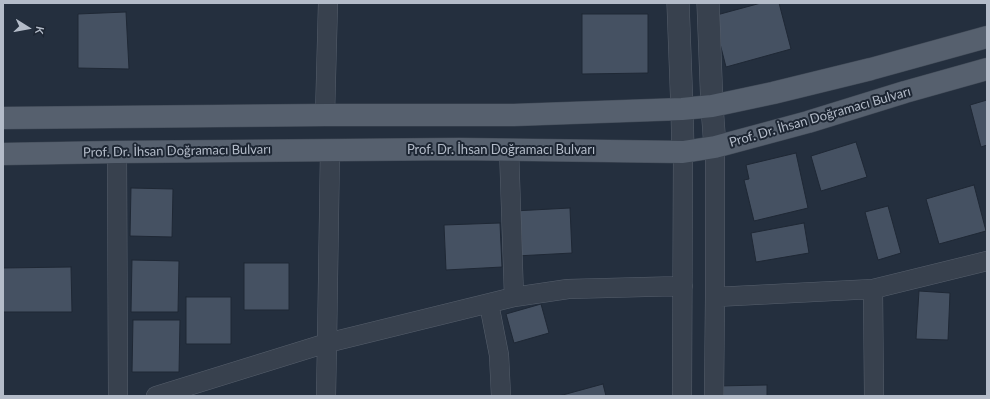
<!DOCTYPE html>
<meta charset="utf-8">
<style>
body{margin:0}
#map{position:relative;width:990px;height:399px;overflow:hidden;background:#242f3e;font-family:Lato,sans-serif}
canvas{display:block}
.frame{position:absolute;inset:0;border:4px solid #b4bcc9;pointer-events:none}
.north{position:absolute;left:8px;top:8px;width:40px;height:40px;-webkit-text-stroke:3px #1d2633;paint-order:stroke;rotate:101deg;font-size:11px;font-weight:700;line-height:16px;text-align:center;color:#b4bcc9}
.north::after{content:'';display:block;margin:auto;width:14px;height:18px;background:#b4bcc9;clip-path:polygon(50% 0,100% 100%,50% 72%,0 100%)}
</style>
<div id="map">
<canvas width="990" height="399"></canvas>
<div class="frame"></div>
<div class="north">K</div>
</div>
<script>
const g = document.querySelector('canvas').getContext('2d');
g.lineJoin = 'round';
function paint(path, color) {
  g.fillStyle = color;
  g.fill(path, 'evenodd');
}
function toPath(rows) {
  const path = new Path2D();
  for (const r of rows) {
    path.moveTo(r[0], r[1]);
    for (let i = 2; i < r.length; i += 2) path.lineTo(r[i], r[i + 1]);
  }
  return path;
}
function stroke(path, color, width, dash) {
  g.strokeStyle = color;
  g.lineWidth = width;
  g.lineCap = dash ? 'butt' : 'round';
  g.setLineDash(dash || []);
  g.stroke(path);
}
function write(font, color, halo, rows, align = 'center') {
  g.font = font + ' Lato,sans-serif';
  g.lineWidth = 4;
  g.setLineDash([]);
  g.textBaseline = 'middle';
  g.strokeStyle = halo;
  g.fillStyle = color;
  for (const [text, x, y, turn = 0] of rows) {
    g.save();
    g.translate(x, y);
    g.rotate((+turn || 0) * Math.PI / 180);
    g.textAlign = isNaN(turn) ? turn : align;
    if (halo) g.strokeText(text, 0, 0);
    g.fillText(text, 0, 0);
    g.restore();
  }
}
const building = toPath([
 [761,3,779,3,791,49,726,67,713,16,761,3],
 [126,12,129,69,78,68,78,14,126,12],
 [582,14,648,14,648,73,582,74,582,14],
 [987,100,987,145,981,147,970,105,987,100],
 [856,142,867,177,821,191,811,156,856,142],
 [796,153,808,208,754,221,744,180,749,179,746,165,796,153],
 [974,185,986,231,939,244,926,199,974,185],
 [131,188,173,189,172,237,130,236,131,188],
 [888,206,901,253,878,260,865,212,888,206],
 [570,208,572,253,516,256,514,211,570,208],
 [500,223,502,267,446,270,444,225,500,223],
 [804,223,809,253,756,262,751,233,804,223],
 [132,260,179,261,178,312,131,312,132,260],
 [244,263,289,263,289,310,244,310,244,263],
 [71,267,72,312,3,312,3,268,71,267],
 [919,291,950,293,948,340,916,339,919,291],
 [186,297,231,297,231,344,186,344,186,297],
 [541,304,549,333,514,343,506,314,541,304],
 [133,320,180,320,179,372,132,372,133,320],
 [603,384,606,396,559,396,603,384],
 [767,385,767,396,717,396,717,386,767,385]
]);
paint(building, '#455162');
stroke(building, '#1f2835', 1);
const minor = toPath([
 [325,115,328,3],
 [509,149,514,297],
 [117,152,118,396],
 [873,289,874,396],
 [715,297,873,289,987,261],
 [489,304,499,355,501,396],
 [156,396,327,343,514,297,568,289,683,286],
 [326,396,327,343,330,150],
 [682,396,683,152],
 [714,396,715,297,715,147]
]);
const tertiary = toPath([
 [678,3,682,109,683,152],
 [708,3,712,106,715,147]
]);
const primary = toPath([
 [3,118,325,115,514,115,682,109,712,106,773,93,871,69,987,37],
 [3,154,117,152,459,149,683,152,715,147,808,122,905,92,987,69]
]);
stroke(minor, '#565f6c', 20);
stroke(tertiary, '#565f6c', 23);
stroke(primary, '#414a57', 23);
stroke(minor, '#38414e', 19);
stroke(tertiary, '#38414e', 22);
stroke(primary, '#56606e', 22);
write('13px', '#b4bcc9', '#1d2633', [
 ["Prof. Dr. İhsan Doğramacı Bulvarı",820,117,-16],
 ["Prof. Dr. İhsan Doğramacı Bulvarı",501,150],
 ["Prof. Dr. İhsan Doğramacı Bulvarı",177,151,-1]
]);
</script>
